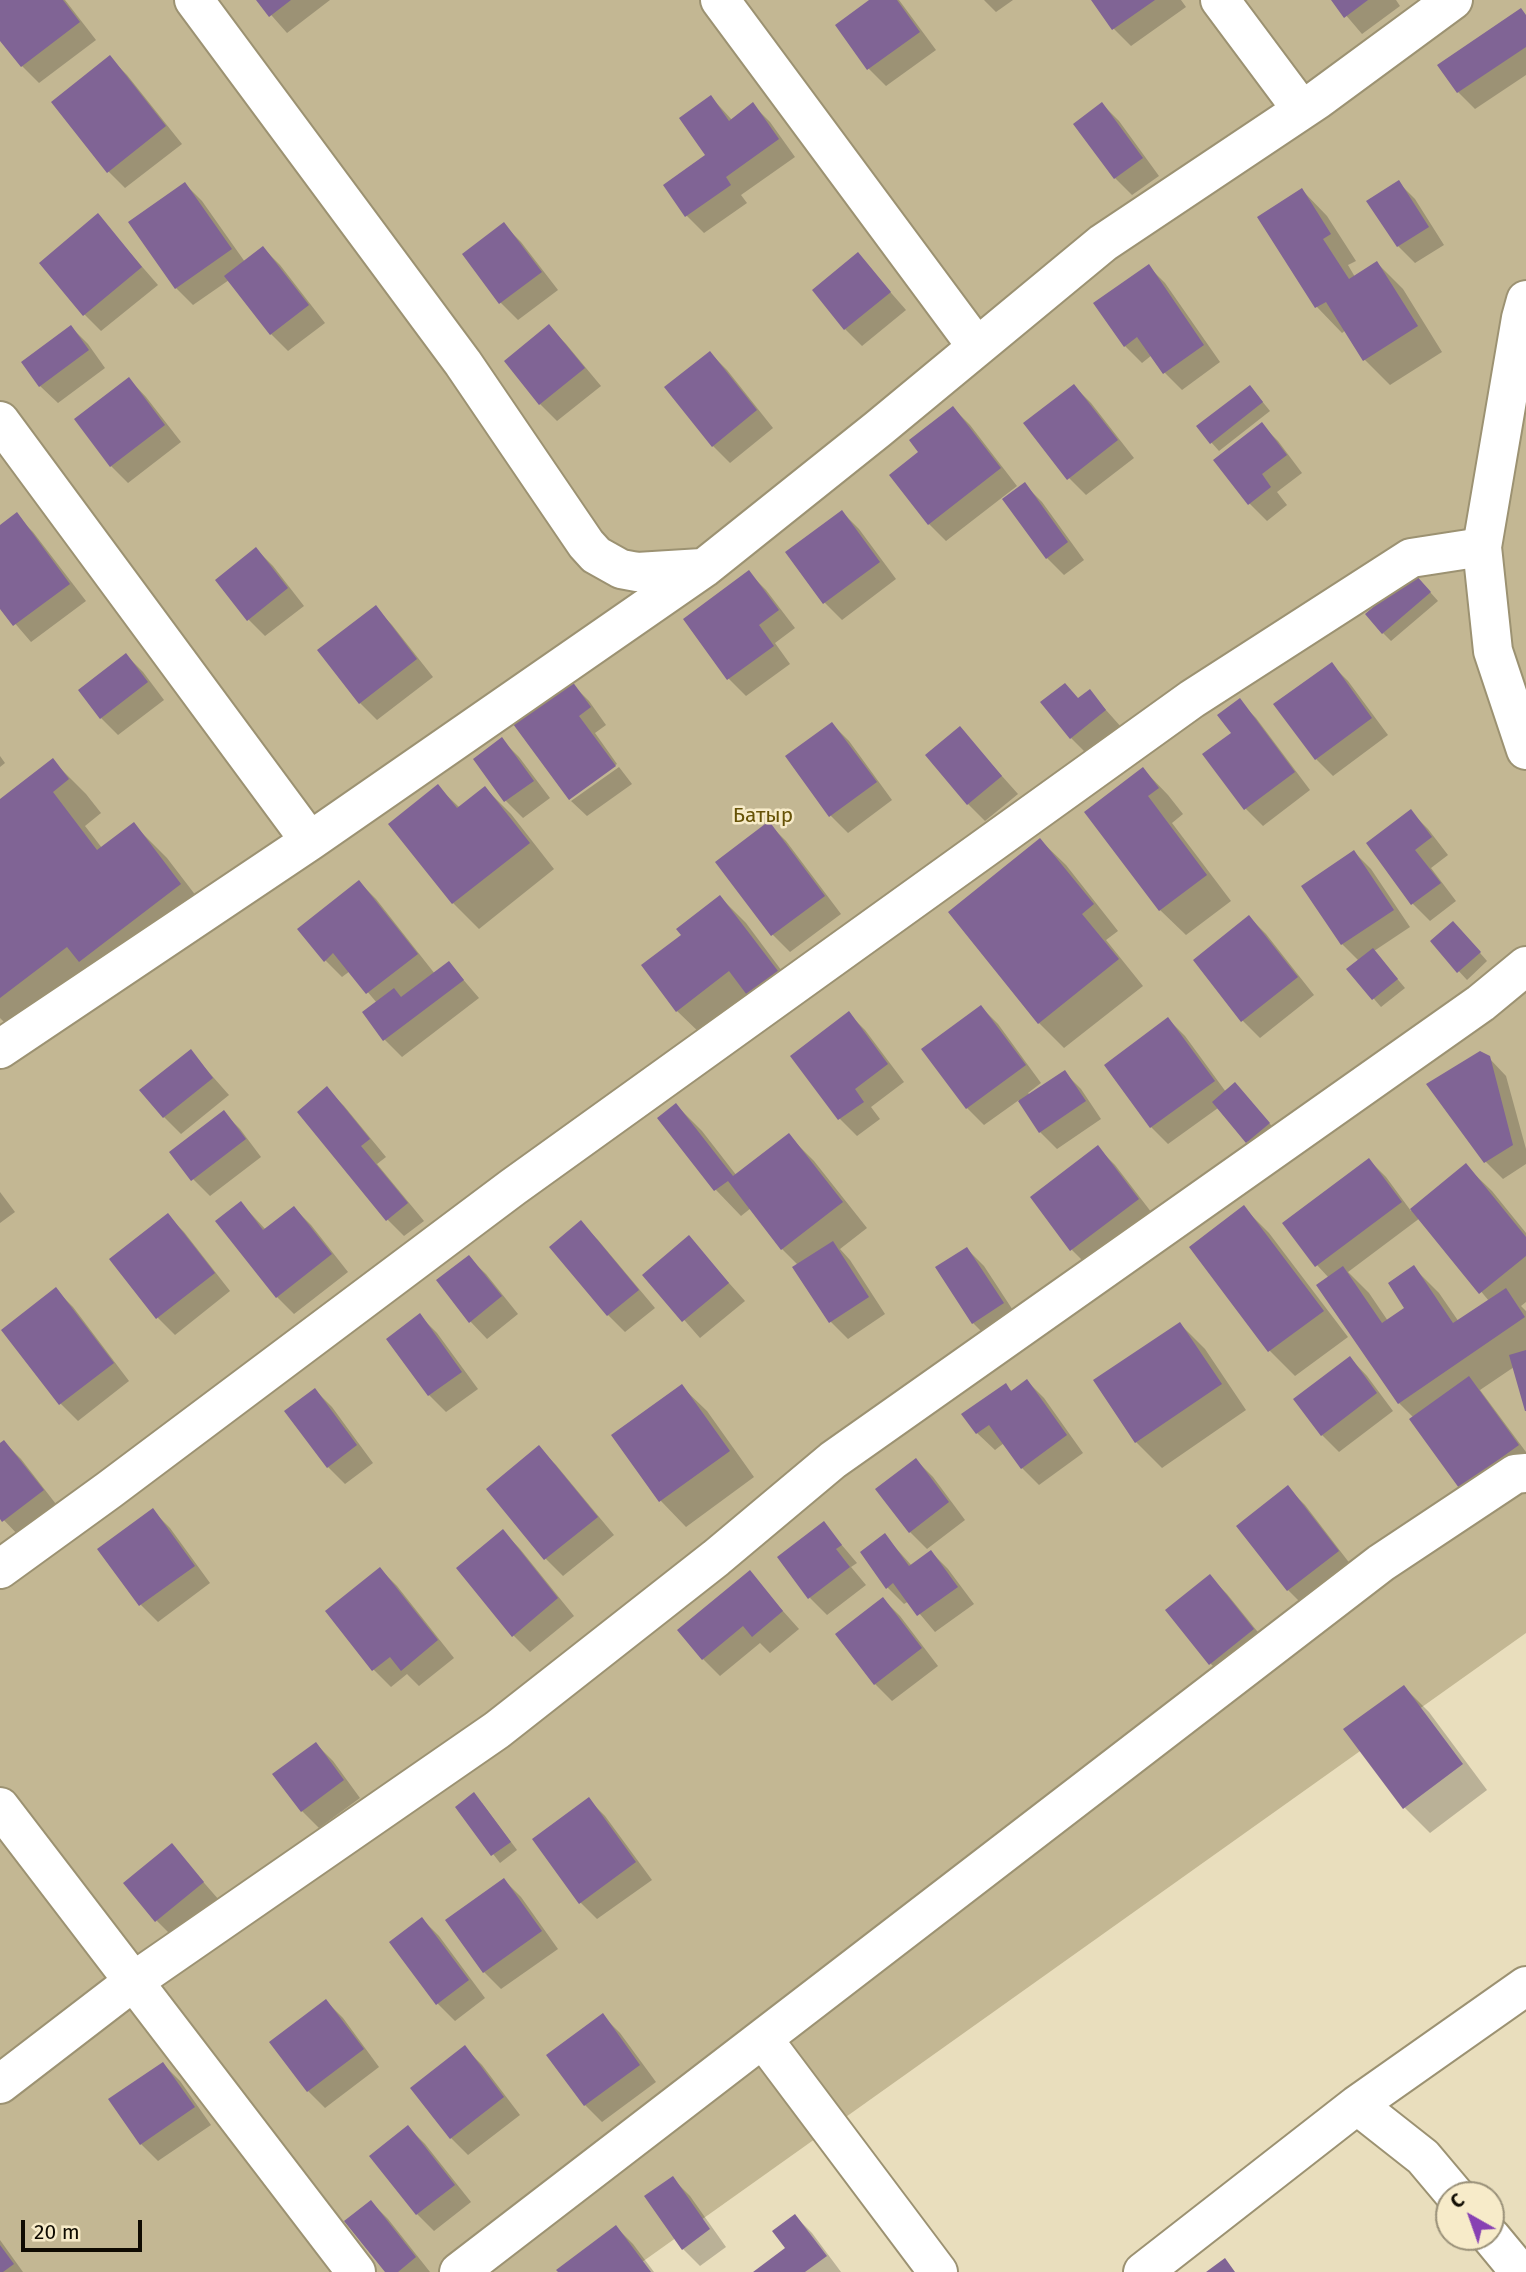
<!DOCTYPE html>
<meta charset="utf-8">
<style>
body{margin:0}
#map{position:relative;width:1526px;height:2272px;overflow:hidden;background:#e9debd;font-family:"Fira Sans",sans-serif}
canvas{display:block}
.north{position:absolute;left:1435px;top:2181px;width:70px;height:70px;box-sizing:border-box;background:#f7ebc9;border:2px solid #9a9179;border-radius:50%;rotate:320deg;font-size:19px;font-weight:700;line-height:28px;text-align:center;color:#0f0b02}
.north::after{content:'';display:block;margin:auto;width:24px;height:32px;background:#8841b3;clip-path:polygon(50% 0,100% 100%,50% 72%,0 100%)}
.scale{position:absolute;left:21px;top:2220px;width:121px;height:32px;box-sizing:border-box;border:4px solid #0f0b02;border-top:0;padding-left:9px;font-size:21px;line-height:24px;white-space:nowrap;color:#0f0b02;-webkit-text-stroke:5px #f7ebc9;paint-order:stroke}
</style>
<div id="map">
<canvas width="1526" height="2272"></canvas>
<div class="north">С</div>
<div class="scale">20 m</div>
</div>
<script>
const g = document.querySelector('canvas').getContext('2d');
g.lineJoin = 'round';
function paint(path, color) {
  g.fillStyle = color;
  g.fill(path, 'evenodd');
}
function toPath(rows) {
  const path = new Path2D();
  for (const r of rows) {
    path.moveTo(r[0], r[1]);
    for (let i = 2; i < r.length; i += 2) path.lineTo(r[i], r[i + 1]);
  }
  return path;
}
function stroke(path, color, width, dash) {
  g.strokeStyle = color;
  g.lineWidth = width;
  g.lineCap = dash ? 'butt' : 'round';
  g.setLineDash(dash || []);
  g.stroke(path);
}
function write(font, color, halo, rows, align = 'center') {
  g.font = font + ' "Fira Sans",sans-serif';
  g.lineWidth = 5;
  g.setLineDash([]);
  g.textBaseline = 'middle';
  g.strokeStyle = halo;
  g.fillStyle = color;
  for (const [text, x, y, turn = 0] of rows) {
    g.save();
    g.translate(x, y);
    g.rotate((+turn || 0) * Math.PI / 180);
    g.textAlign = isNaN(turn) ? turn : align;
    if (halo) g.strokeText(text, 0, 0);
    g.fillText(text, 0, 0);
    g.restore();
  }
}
paint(toPath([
 [0,0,1526,0,1526,1633,628,2272,0,2272]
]), '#c3b793');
paint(toPath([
 [0,0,65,0,96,40,39,83,22,66,0,38],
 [258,0,330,0,287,33],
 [872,0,899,0,936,50,886,86,869,69,837,25],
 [984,0,1013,0,996,12],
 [1093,0,1181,0,1186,7,1131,46,1114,29],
 [1333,0,1396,0,1400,6,1362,34],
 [1526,16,1526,75,1475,109,1458,92,1440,65],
 [110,58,127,75,182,144,125,188,108,171],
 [711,97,732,120,753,105,770,122,795,157,741,195,747,203,704,233,687,216,665,185,708,156],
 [1102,104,1119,121,1159,176,1132,195,1115,178],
 [1398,182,1415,199,1444,245,1415,263,1398,246,1369,201],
 [185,184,202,201,245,262,263,248,280,265,325,323,288,351,271,334,229,280,193,305,176,288],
 [1302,190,1327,216,1356,261,1348,265,1355,277,1377,263,1403,289,1442,352,1390,385,1364,359,1346,330,1342,333,1317,307],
 [98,216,158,285,101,331,84,314],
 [504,225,521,242,558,290,518,320,501,303,464,254],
 [858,255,906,310,862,346,845,329],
 [1148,266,1165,283,1220,362,1182,390,1165,373,1152,355,1142,363,1125,346],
 [71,327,88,344,105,368,58,403,40,386,23,362],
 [549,327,566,344,601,386,557,421,540,404,506,361],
 [710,353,727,370,773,428,730,463,713,446],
 [129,379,146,397,181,442,128,483,111,466],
 [1074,386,1091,403,1134,458,1086,495,1069,478],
 [1257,395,1270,411,1219,451,1211,442],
 [953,408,970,425,1017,486,946,541,929,524,921,452],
 [1261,424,1278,441,1302,473,1277,492,1287,505,1267,521,1250,504,1215,460],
 [1025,485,1042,502,1084,560,1064,575,1047,558],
 [842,512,859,529,896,579,842,620,825,603,787,552],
 [16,515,33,532,86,601,31,642,0,606,0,527],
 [256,549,273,566,304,606,265,636,248,619],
 [749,573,766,590,795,628,775,643,790,664,746,696,729,679,685,620],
 [1422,583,1438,601,1391,641,1383,633],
 [375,607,392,625,433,677,377,720,360,703],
 [126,655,143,672,164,700,118,735,101,718],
 [1331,664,1348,681,1388,735,1333,776,1316,759],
 [572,684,589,701,606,725,595,733,617,764,570,797,570,800,516,724],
 [1089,691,1122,728,1088,755,1071,738],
 [1239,701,1256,718,1310,790,1263,826,1246,809,1205,754,1233,734],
 [832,724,849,741,892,800,848,833,831,816],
 [960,729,1018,794,985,821,968,804],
 [502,740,519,757,550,798,523,818,506,801,475,759],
 [0,756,5,763,0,767],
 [53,761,86,794,101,813,85,826,102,848,133,824,167,858,213,918,22,1040,0,1018,0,801],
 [619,767,632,784,587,816,571,801],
 [1143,769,1168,795,1183,814,1172,823,1231,901,1186,935,1160,910],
 [438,787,460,808,485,788,511,814,554,869,479,929,453,903,391,824],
 [1411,812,1428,829,1448,855,1431,868,1456,901,1430,921,1413,904,1368,844],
 [769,824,786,841,841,914,790,952,773,935,718,862],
 [1040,840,1066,865,1118,931,1106,940,1143,986,1064,1048,1039,1023],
 [1354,852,1371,869,1410,927,1374,951,1405,988,1381,1007,1349,970,1359,961,1342,944,1303,886],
 [359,882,376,899,435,974,449,963,479,998,402,1057,385,1040,364,1013,377,1003,350,971,342,977,325,960],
 [720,897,746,923,802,998,703,1036,677,1011,683,935],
 [1249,917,1266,934,1314,995,1260,1038,1243,1021,1195,960],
 [1461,931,1487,961,1467,980,1432,942],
 [981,1007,998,1024,1041,1083,1028,1093,1030,1095,1064,1072,1081,1089,1101,1119,1057,1149,1040,1132,1019,1100,984,1125,967,1108,924,1049],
 [848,1013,865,1030,904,1082,871,1107,880,1119,857,1136,840,1119,792,1056],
 [1168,1019,1185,1036,1226,1092,1243,1093,1277,1132,1256,1150,1218,1108,1168,1144,1151,1127,1106,1065],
 [190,1051,229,1095,181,1134,164,1117],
 [1489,1058,1506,1076,1526,1149,1526,1164,1503,1179,1486,1162],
 [327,1089,344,1106,386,1157,377,1164,424,1221,404,1236,387,1219],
 [676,1105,702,1131,737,1176,789,1136,814,1161,867,1228,840,1249,850,1260,885,1314,848,1339,831,1322,795,1267,798,1265,782,1249,751,1208,741,1216,716,1190,659,1118],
 [223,1112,240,1129,261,1157,210,1196,193,1179],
 [1098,1148,1115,1165,1155,1217,1089,1267,1072,1250],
 [1369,1160,1386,1177,1411,1211,1466,1166,1492,1191,1526,1233,1526,1302,1521,1306,1526,1311,1526,1407,1514,1367,1480,1390,1526,1452,1526,1469,1461,1487,1412,1420,1414,1418,1399,1403,1329,1278,1317,1265],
 [1420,1218,1489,1301,1459,1322,1439,1293,1413,1267,1407,1308,1388,1321,1369,1293,1348,1272],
 [0,1192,15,1212,0,1223],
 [241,1203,266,1230,294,1208,311,1225,348,1272,294,1314,277,1297],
 [1244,1208,1269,1233,1348,1337,1295,1376,1270,1351,1191,1247],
 [167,1215,184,1232,230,1291,175,1335,158,1318],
 [581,1223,598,1240,655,1308,625,1332,608,1315,552,1247],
 [689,1238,745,1301,700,1338,645,1275],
 [967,1249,984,1266,1020,1321,990,1340,973,1323],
 [468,1257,486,1274,518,1314,487,1339,470,1321],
 [56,1290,73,1307,129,1381,78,1421,61,1404,4,1330],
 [420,1316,437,1333,478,1389,446,1412,429,1395],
 [1180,1324,1205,1349,1246,1410,1162,1468,1136,1442],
 [1350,1358,1367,1376,1393,1411,1339,1452,1322,1435],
 [1027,1381,1044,1398,1083,1453,1039,1485,1022,1468,1004,1443,995,1450,977,1433,964,1414,1005,1385,1013,1392],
 [681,1386,707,1411,754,1477,686,1527,661,1501,613,1436],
 [315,1390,332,1407,373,1463,345,1484,328,1467],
 [4,1442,21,1459,59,1508,21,1538,0,1516,0,1445],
 [539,1448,556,1465,614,1535,563,1576,546,1559,489,1489],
 [916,1460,933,1477,965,1520,927,1549,910,1532,878,1489],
 [1288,1488,1305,1505,1354,1569,1305,1607,1288,1590],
 [153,1511,170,1528,210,1583,158,1622,141,1605],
 [824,1524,857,1563,851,1567,866,1585,827,1615,810,1598],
 [503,1531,520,1549,574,1616,530,1652,513,1635],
 [885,1536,912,1566,931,1552,948,1569,974,1604,935,1632,909,1601,904,1604,887,1587],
 [380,1569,397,1586,454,1658,419,1686,407,1674,391,1687,374,1670,327,1611],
 [749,1573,799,1629,770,1653,760,1643,720,1676,703,1659],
 [1210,1577,1227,1594,1270,1647,1228,1681,1211,1664],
 [883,1599,900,1616,938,1666,892,1701,875,1684],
 [1404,1687,1429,1712,1487,1790,1430,1833,1405,1808],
 [316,1744,333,1761,360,1798,319,1828,302,1811],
 [588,1799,605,1816,652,1880,597,1919,580,1902],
 [482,1803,517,1850,500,1863,457,1807],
 [172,1846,219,1900,174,1938,157,1921],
 [504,1880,521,1897,558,1949,501,1989,484,1972],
 [422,1919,439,1936,485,1998,455,2021,438,2004,391,1942],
 [326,2001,343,2018,379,2067,325,2108,308,2091],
 [603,2016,620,2033,656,2082,602,2122,585,2105],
 [465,2048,482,2065,520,2115,468,2155,451,2138],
 [163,2064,180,2081,211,2125,158,2161,141,2144],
 [408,2127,425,2144,471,2202,434,2231,417,2214,371,2156],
 [673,2179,690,2196,726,2247,700,2266,683,2249],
 [371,2202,388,2219,430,2272,387,2272],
 [795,2216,812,2233,841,2272,756,2272,788,2249],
 [616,2227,633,2244,654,2272,560,2272],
 [0,2240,23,2272,0,2272]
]), '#0003');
paint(toPath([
 [0,0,63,0,80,22,21,67,0,41],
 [256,0,291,0,269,17],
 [869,0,897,0,920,32,867,70,835,25],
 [1091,0,1155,0,1112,30],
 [1331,0,1368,0,1344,18],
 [1521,8,1526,15,1526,47,1457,93,1437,65],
 [110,55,166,126,107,173,51,102],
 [711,95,729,121,753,102,779,139,726,177,731,185,685,217,663,185,705,155,679,118],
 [1102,102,1143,158,1114,179,1073,124],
 [1399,180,1429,227,1397,247,1366,201],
 [185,182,232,249,175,289,128,222],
 [1302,188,1331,234,1323,239,1349,279,1377,261,1418,326,1363,361,1326,302,1315,308,1257,217],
 [98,213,142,267,83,316,39,263],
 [504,222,542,272,499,304,462,254],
 [263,246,309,305,270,335,224,276],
 [858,252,891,292,844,330,812,290],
 [1149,264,1204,345,1163,374,1137,337,1124,347,1093,303],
 [549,324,585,368,539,405,504,361],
 [71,325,89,350,39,387,21,362],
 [710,351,757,410,712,447,664,387],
 [129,377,165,425,110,467,74,419],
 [1074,384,1118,440,1067,480,1023,423],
 [1250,385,1263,402,1210,444,1196,426],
 [953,406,1001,468,928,525,889,475,918,452,909,440],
 [1262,422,1287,455,1262,474,1271,487,1248,505,1213,460],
 [1025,482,1068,542,1046,559,1002,499],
 [842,510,880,562,823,604,785,552],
 [17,512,70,584,13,626,0,609,0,525],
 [256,547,288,588,247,621,215,580],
 [749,570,779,610,759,625,774,646,727,680,683,619],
 [1414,573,1431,592,1382,634,1365,614],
 [376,605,417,659,359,704,317,650],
 [126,653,148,682,100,719,78,690],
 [1332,662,1372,718,1315,760,1273,704],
 [572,681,591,707,579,716,616,766,569,800,513,724],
 [1065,683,1078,698,1090,689,1106,710,1070,739,1040,702],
 [1240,698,1295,772,1244,810,1202,754,1231,733,1217,715],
 [832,722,877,782,829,817,785,756],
 [960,726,1002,776,967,805,925,755],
 [502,737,534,781,504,802,473,759],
 [53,758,69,779,53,792,97,850,134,822,181,884,79,962,67,947,0,998,0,799],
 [1143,767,1159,788,1148,796,1207,875,1159,911,1084,812],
 [438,784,457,808,485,786,530,843,452,904,388,824],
 [1411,809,1432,837,1415,850,1441,883,1411,905,1366,843],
 [769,821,825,896,771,936,715,862],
 [1040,838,1094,904,1082,914,1119,959,1038,1024,948,912],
 [1354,850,1394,910,1341,945,1301,886],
 [359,880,418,954,366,994,333,953,324,962,297,929],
 [720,895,778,971,747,995,729,971,676,1012,641,965,681,935,676,929],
 [1249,915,1298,977,1241,1022,1193,960],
 [1453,921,1481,952,1457,973,1430,941],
 [1373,948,1398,979,1372,1000,1346,969],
 [449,961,464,980,383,1041,362,1012,394,988,401,997],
 [981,1005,1026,1065,966,1109,921,1049],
 [849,1011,888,1064,855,1089,864,1102,838,1120,790,1056],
 [1168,1017,1215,1081,1150,1128,1104,1065],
 [191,1049,213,1078,163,1118,139,1090],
 [1480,1051,1490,1056,1513,1145,1484,1163,1426,1084],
 [1065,1070,1086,1101,1039,1133,1018,1101],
 [1235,1082,1270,1123,1246,1143,1212,1102],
 [327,1086,370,1139,361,1146,408,1203,386,1221,297,1112],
 [676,1103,733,1176,789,1133,843,1202,781,1250,728,1181,714,1191,657,1118],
 [224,1110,246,1139,191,1181,169,1152],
 [1098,1145,1139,1199,1070,1251,1030,1197],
 [1369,1158,1402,1202,1315,1267,1282,1223],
 [1466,1163,1526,1237,1526,1256,1479,1294,1410,1209],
 [241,1201,263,1230,294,1206,332,1254,276,1298,215,1221],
 [1244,1205,1324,1311,1268,1352,1189,1247],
 [168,1213,215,1273,156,1319,109,1259],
 [581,1220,639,1290,607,1316,549,1247],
 [689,1235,729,1283,682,1322,642,1275],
 [833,1241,869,1297,829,1323,792,1267],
 [967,1247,1004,1303,972,1324,935,1267],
 [469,1255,502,1296,469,1323,436,1280],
 [1414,1265,1453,1323,1506,1288,1525,1317,1398,1404,1316,1285,1343,1266,1382,1323,1404,1308,1388,1283],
 [56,1287,114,1363,59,1405,1,1330],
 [420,1313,462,1372,428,1396,386,1339],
 [1180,1322,1222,1384,1135,1443,1093,1380],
 [1526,1350,1526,1411,1525,1411,1509,1355],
 [1350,1356,1377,1393,1321,1436,1293,1399],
 [1469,1376,1519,1445,1459,1488,1409,1419],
 [1027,1379,1067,1435,1021,1469,989,1425,976,1434,961,1414,1006,1383,1011,1391],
 [682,1384,730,1451,659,1502,611,1435],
 [315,1388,357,1445,327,1468,284,1411],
 [4,1440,44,1490,2,1522,0,1519,0,1443],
 [539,1445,598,1517,544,1560,486,1489],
 [916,1458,949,1502,909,1533,875,1489],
 [1288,1485,1339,1551,1287,1591,1236,1526],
 [153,1508,195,1566,139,1606,97,1549],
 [824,1521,842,1545,836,1549,850,1567,808,1599,777,1557],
 [503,1529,558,1598,512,1637,456,1568],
 [885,1533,909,1566,931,1550,958,1587,917,1616,893,1583,886,1589,860,1552],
 [380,1567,438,1640,401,1671,390,1657,372,1671,325,1611],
 [750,1570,783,1611,752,1637,743,1626,702,1660,677,1630],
 [1210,1574,1254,1629,1209,1665,1165,1610],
 [883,1597,922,1648,874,1685,835,1634],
 [1404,1685,1463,1764,1403,1809,1343,1729],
 [316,1742,344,1780,301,1812,272,1774],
 [474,1792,511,1842,491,1856,455,1807],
 [589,1797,636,1862,579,1904,532,1839],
 [172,1843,204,1882,155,1922,123,1883],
 [504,1878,542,1931,483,1973,445,1920],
 [422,1917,469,1980,436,2005,389,1942],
 [326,1999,364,2049,307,2092,269,2042],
 [603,2013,640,2065,584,2106,546,2055],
 [465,2045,504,2097,450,2139,410,2088],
 [163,2062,195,2107,140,2145,108,2099],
 [408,2125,455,2185,416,2215,369,2156],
 [673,2176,710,2229,682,2250,644,2196],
 [371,2200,416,2257,398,2272,385,2272,344,2221],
 [795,2214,827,2256,805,2272,753,2272,785,2248,772,2231],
 [616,2225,651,2272,558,2272,556,2270],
 [0,2245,14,2264,3,2272,0,2272],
 [1225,2258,1235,2272,1206,2272]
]), '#806495');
const minor = toPath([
 [194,0,463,363,586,544,596,555,621,569,637,572,702,568],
 [720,0,977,347],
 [1220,0,1302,110],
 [0,421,310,841],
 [0,1049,310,841,704,568,878,429,1103,243,1317,100,1453,0],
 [0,1569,109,1490,513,1187,1192,699,1411,558,1482,547],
 [0,1807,356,2272],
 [763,2039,938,2272],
 [0,2084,134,1981,497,1730,716,1558,833,1460,1481,1003,1526,966],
 [1357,2105,1423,2157,1455,2195],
 [1491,2237,1520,2272],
 [459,2272,1381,1563,1515,1474,1526,1473],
 [1143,2272,1357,2105,1526,1986]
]);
const tertiary = toPath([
 [1526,300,1521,318,1482,547,1493,651,1526,750]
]);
stroke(minor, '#9c9272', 42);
stroke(tertiary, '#9c9272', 42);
stroke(minor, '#fff', 38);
stroke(tertiary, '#fff', 38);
write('21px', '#665206', '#f7ebc9', [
 ["Батыр",763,816]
]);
</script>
